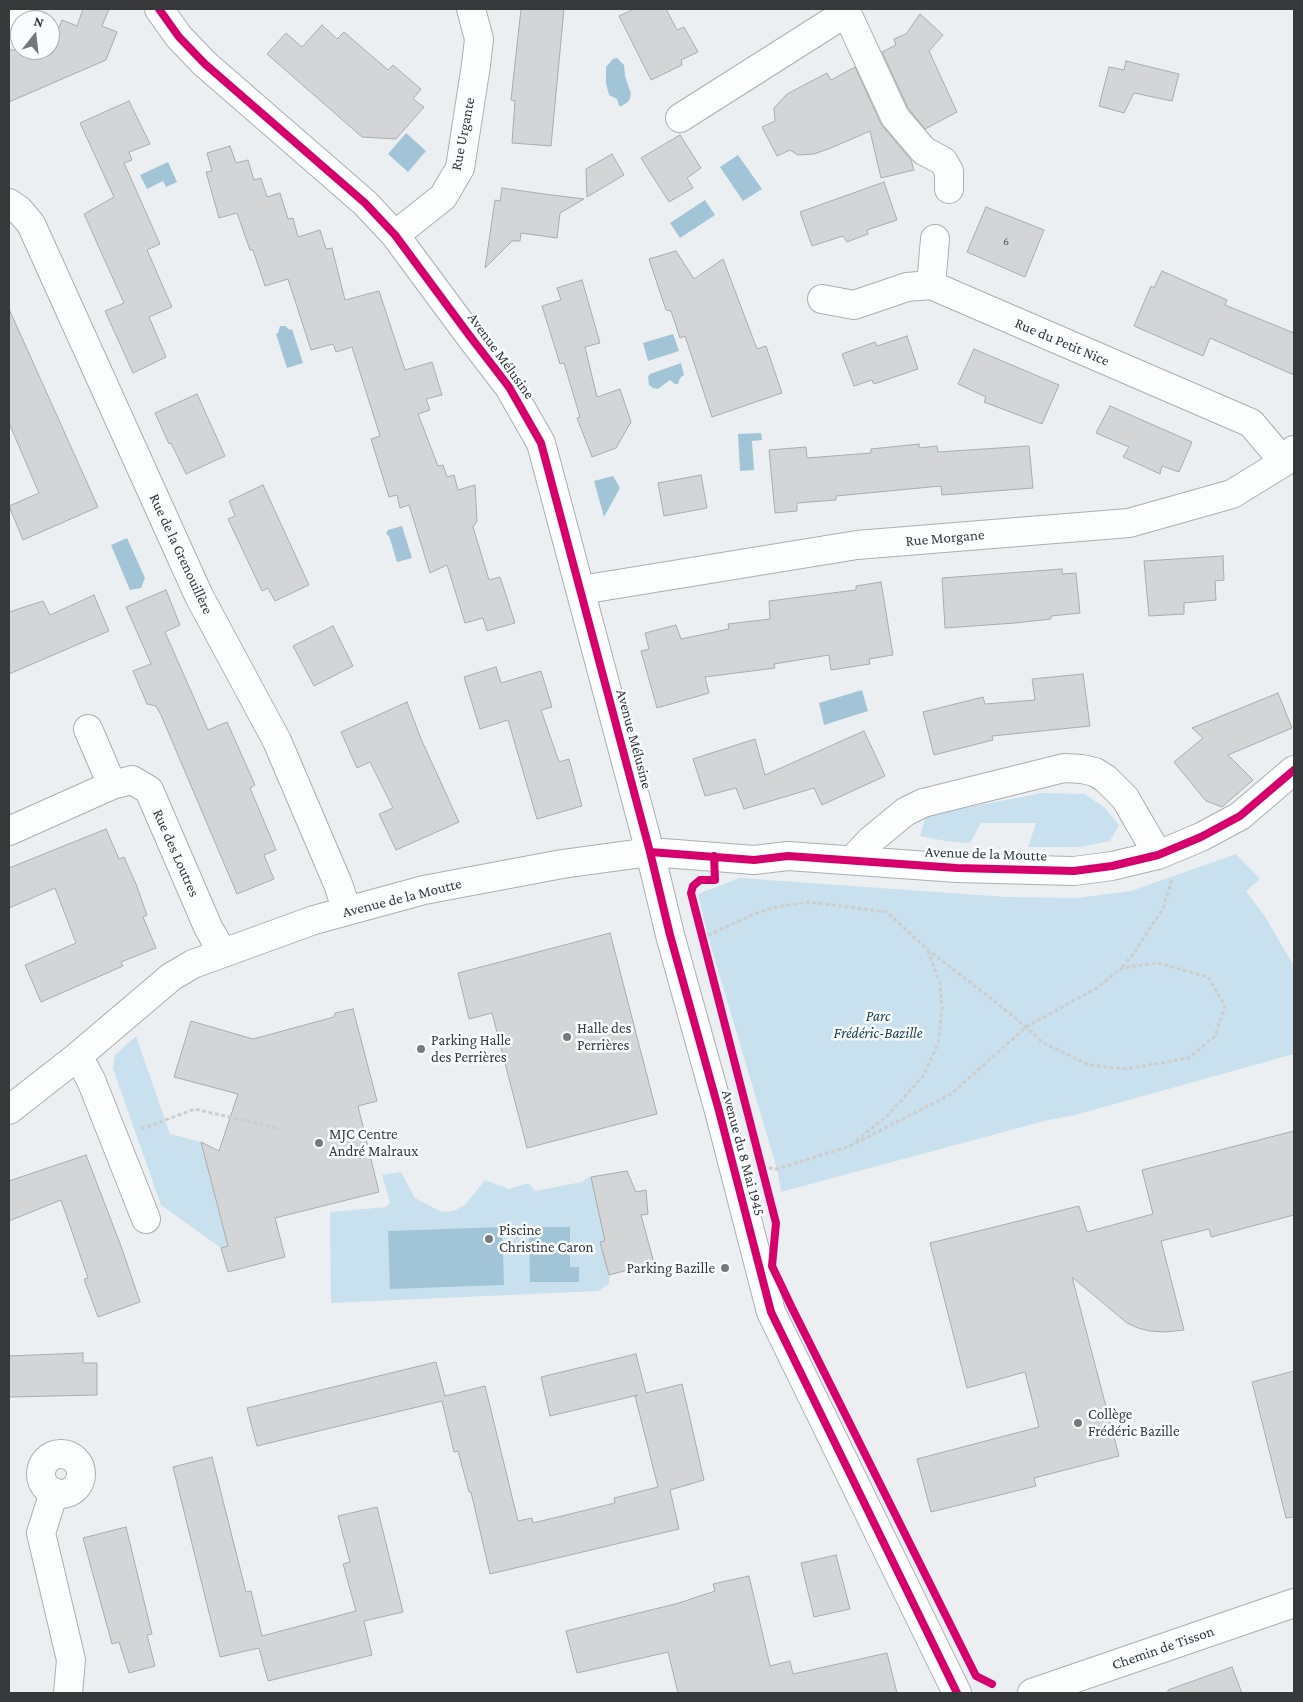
<!DOCTYPE html>
<meta charset="utf-8">
<style>
body{margin:0}
#map{position:relative;width:1303px;height:1702px;overflow:hidden;background:#eceff1;font-family:"Crimson Pro",serif}
canvas{display:block}
.frame{position:absolute;inset:0;border:10px solid #363839;pointer-events:none}
.north{position:absolute;left:10px;top:10px;width:50px;height:50px;box-sizing:border-box;background:#fafdff;border:1px solid #acaeb0;border-radius:50%;rotate:16deg;font-size:14px;font-weight:700;line-height:20px;text-align:center;color:#363839}
.north::after{content:'';display:block;margin:auto;width:18px;height:22px;background:#767879;clip-path:polygon(50% 0,100% 100%,50% 72%,0 100%)}
</style>
<div id="map">
<canvas width="1303" height="1702"></canvas>
<div class="frame"></div>
<div class="north">N</div>
</div>
<script>
const g = document.querySelector('canvas').getContext('2d');
g.lineJoin = 'round';
function paint(path, color) {
  g.fillStyle = color;
  g.fill(path, 'evenodd');
}
function toPath(rows) {
  const path = new Path2D();
  for (const r of rows) {
    if (r.length === 3) {
      path.moveTo(r[0] + r[2], r[1]);
      path.arc(r[0], r[1], r[2], 0, 2 * Math.PI);
      continue;
    }
    path.moveTo(r[0], r[1]);
    for (let i = 2; i < r.length; i += 2) path.lineTo(r[i], r[i + 1]);
  }
  return path;
}
function stroke(path, color, width, dash) {
  g.strokeStyle = color;
  g.lineWidth = width;
  g.lineCap = dash ? 'butt' : 'round';
  g.setLineDash(dash || []);
  g.stroke(path);
}
function write(font, color, halo, rows, align = 'center') {
  g.font = font + ' "Crimson Pro",serif';
  g.lineWidth = 5;
  g.setLineDash([]);
  g.textBaseline = 'middle';
  g.strokeStyle = halo;
  g.fillStyle = color;
  for (const [text, x, y, turn = 0] of rows) {
    g.save();
    g.translate(x, y);
    g.rotate((+turn || 0) * Math.PI / 180);
    g.textAlign = isNaN(turn) ? turn : align;
    if (halo) g.strokeText(text, 0, 0);
    g.fillText(text, 0, 0);
    g.restore();
  }
}
paint(toPath([
 [1043,793,1085,794,1105,808,1119,825,1110,841,1081,847,1028,847,1036,823,981,823,970,843,945,841,920,836,926,815],
 [1236,854,1260,879,1246,891,1264,915,1294,966,1294,1054,1075,1115,1048,1120,781,1192,777,1169,708,936,698,894,740,878,1007,897,1077,898,1131,891],
 [136,1036,170,1134,201,1142,228,1246,221,1248,161,1205,113,1069,115,1055],
 [627,1171,636,1192,646,1190,648,1214,641,1216,654,1263,610,1275,609,1284,598,1291,331,1303,330,1212,386,1207,390,1203,382,1175,401,1172,415,1198,442,1212,453,1211,465,1205,485,1180,509,1189,529,1183,535,1191,582,1182,589,1177]
]), '#c9e1ee');
paint(toPath([
 [617,58,624,65,625,76,631,94,629,101,622,106,619,106,617,99,609,95,606,83,606,67,613,59],
 [406,133,426,151,408,172,388,154],
 [738,155,762,189,743,201,720,167],
 [168,162,177,182,166,187,163,181,147,189,140,175],
 [705,200,715,215,680,238,670,223],
 [280,326,285,326,290,330,292,329,303,363,287,368,276,334,278,333],
 [673,334,679,351,648,361,643,343],
 [681,363,684,375,680,378,678,384,675,384,670,380,658,389,653,388,649,385,648,377,650,374],
 [761,433,762,440,752,441,754,470,740,471,738,434],
 [613,476,620,488,604,517,594,481],
 [402,526,412,558,397,562,389,536,386,534,388,530],
 [127,538,145,578,141,588,130,590,111,545],
 [862,690,868,711,824,725,819,703],
 [502,1227,504,1285,390,1289,388,1231],
 [529,1227,570,1227,570,1267,579,1267,579,1282,530,1282]
]), '#a1c4d7');
const building = toPath([
 [83,9,109,9,102,26,117,32,106,60,9,102,9,50,50,50,62,20,77,26,83,9],
 [521,9,564,9,551,146,512,143,515,101,511,100,521,9],
 [634,9,666,9,677,30,684,27,698,52,681,60,682,65,651,80,619,16,634,9],
 [920,14,943,35,929,51,957,112,925,129,908,108,882,52,896,45,894,39,906,34,920,14],
 [322,25,337,39,344,32,388,70,393,65,421,89,413,99,424,107,396,139,362,137,267,54,286,33,302,47,322,25],
 [1126,61,1179,74,1172,101,1134,93,1124,113,1099,106,1109,67,1124,70,1126,61],
 [855,67,881,124,911,160,914,170,881,178,870,131,831,148,814,154,798,155,790,150,777,156,762,127,775,121,774,108,787,94,827,73,831,80,855,67],
 [129,101,150,144,129,152,132,160,124,163,160,244,147,250,172,307,149,317,166,357,133,373,105,311,124,303,84,214,114,197,80,123,129,101],
 [680,135,701,168,687,178,693,188,669,202,641,158,680,135],
 [230,146,236,163,248,160,254,180,261,178,267,197,280,193,288,219,293,218,298,237,320,230,326,249,332,248,345,300,379,291,405,370,432,362,442,395,426,399,430,410,418,414,438,466,443,465,447,477,454,475,458,490,475,485,477,521,473,527,489,580,500,577,515,623,487,631,483,618,465,623,447,565,430,573,409,505,400,508,397,495,389,497,371,439,380,436,352,347,336,352,333,344,311,350,288,279,265,286,253,250,250,250,237,213,219,218,206,172,212,171,207,153,230,146],
 [612,154,624,175,587,197,586,169,612,154],
 [884,182,897,220,867,230,868,234,847,242,843,236,812,246,800,212,884,182],
 [502,188,544,194,584,199,560,213,557,238,521,233,520,241,512,241,485,268,495,200,500,201,502,188],
 [986,207,1044,230,1025,277,967,252,986,207],
 [676,251,694,279,723,259,757,349,766,346,782,393,712,417,685,336,680,338,671,311,666,310,649,259,676,251],
 [1162,271,1227,300,1225,305,1294,333,1294,375,1210,338,1203,356,1134,326,1151,286,1154,288,1162,271],
 [582,280,600,343,585,347,597,397,620,389,631,422,616,448,592,457,577,418,580,417,564,363,560,364,542,306,561,300,557,288,582,280],
 [9,309,98,507,23,540,9,506,39,493,9,423,9,309],
 [907,336,918,369,874,384,872,380,854,386,842,354,875,342,877,346,907,336],
 [974,349,1059,385,1042,424,984,402,986,397,958,384,974,349],
 [197,394,225,456,186,474,171,443,169,444,155,413,197,394],
 [1110,406,1192,442,1179,472,1162,466,1160,474,1123,457,1129,447,1096,433,1110,406],
 [919,444,919,448,937,446,938,452,1029,446,1033,488,942,495,941,486,836,496,836,500,797,503,797,511,775,513,769,450,806,447,807,458,871,453,871,449,919,444],
 [701,475,707,508,664,516,658,483,701,475],
 [263,485,309,585,275,601,268,588,262,591,228,519,235,516,229,501,263,485],
 [1223,556,1224,580,1215,581,1216,600,1184,603,1184,614,1149,616,1144,561,1223,556],
 [1062,569,1062,574,1076,573,1080,613,1051,616,1051,619,1015,623,945,628,942,578,1062,569],
 [881,582,893,655,869,659,870,664,831,670,829,655,774,664,775,668,705,677,709,693,657,708,641,651,649,649,645,633,676,625,681,639,729,629,728,624,770,619,769,601,856,590,856,586,881,582],
 [166,590,180,625,165,632,208,730,227,722,255,785,250,788,276,850,264,855,274,879,237,894,161,715,156,706,147,704,133,671,151,664,126,607,166,590],
 [94,595,109,631,9,674,9,612,43,601,50,615,94,595],
 [333,626,353,666,314,686,293,646,333,626],
 [496,667,501,683,541,671,552,707,541,710,559,762,569,759,582,806,537,819,508,720,480,729,464,677,496,667],
 [1083,674,1090,726,992,736,993,740,934,755,923,712,983,697,985,704,1035,700,1032,679,1083,674],
 [1278,693,1292,728,1228,755,1253,780,1222,807,1206,801,1174,762,1203,738,1192,728,1278,693],
 [407,702,421,739,459,822,396,850,379,814,393,808,370,762,357,768,341,732,407,702],
 [864,731,885,776,822,805,814,788,744,809,736,788,705,796,693,759,755,739,765,775,864,731],
 [106,829,119,859,124,857,136,884,147,915,143,917,156,948,121,962,123,966,41,1002,25,965,76,943,55,888,9,908,9,868,106,829],
 [610,933,657,1114,527,1148,492,1013,469,1019,458,973,610,933],
 [353,1009,377,1101,358,1106,379,1192,275,1218,285,1257,228,1272,221,1248,228,1246,201,1142,219,1151,238,1094,174,1077,191,1021,253,1039,334,1017,335,1013,353,1009],
 [1294,1131,1294,1215,1211,1237,1209,1229,1161,1241,1184,1330,1164,1332,1150,1331,1138,1328,1127,1323,1072,1277,1119,1456,1034,1478,1036,1486,931,1512,917,1459,1039,1427,1025,1372,967,1388,930,1243,1079,1206,1087,1232,1153,1214,1142,1170,1294,1131],
 [86,1155,121,1246,140,1302,98,1317,84,1279,88,1278,61,1200,9,1221,9,1181,86,1155],
 [627,1171,636,1192,646,1190,648,1214,641,1215,654,1263,609,1275,600,1242,605,1241,591,1177,627,1171],
 [83,1353,83,1363,97,1363,97,1395,9,1397,9,1356,83,1353],
 [636,1354,646,1393,682,1384,704,1480,670,1490,679,1529,490,1574,471,1492,469,1492,458,1451,454,1452,442,1401,257,1446,247,1408,436,1362,445,1396,485,1386,518,1521,532,1518,533,1523,615,1503,614,1498,658,1487,635,1396,638,1395,550,1416,541,1377,636,1354],
 [1294,1371,1294,1517,1286,1518,1252,1382,1294,1371],
 [212,1457,246,1592,251,1591,262,1636,356,1611,343,1564,350,1562,338,1516,377,1507,403,1612,364,1621,372,1655,268,1681,259,1648,220,1657,173,1467,212,1457],
 [126,1527,152,1634,147,1635,155,1666,129,1673,119,1642,112,1644,83,1538,126,1527],
 [836,1555,850,1609,814,1617,801,1563,836,1555],
 [749,1576,770,1666,790,1661,793,1674,887,1653,897,1693,678,1693,668,1652,577,1673,566,1631,679,1603,715,1591,713,1584,749,1576],
 [1232,1667,1242,1693,1168,1693,1168,1690,1232,1667]
]);
paint(building, '#d3d5d7');
stroke(building, '#a9acad', 1);
const minor = toPath([
 [159,9,179,37,205,64,365,203,395,235,469,335,509,387,541,443,650,852,670,935,719,1111,771,1312,957,1693],
 [845,9,895,117,924,151,943,161,949,171,949,189],
 [9,15,18,9],
 [680,118,847,12],
 [9,203,19,210,31,224,199,596,277,741,338,884,347,911],
 [395,235,443,197,460,168,476,65,479,39,471,9],
 [931,285,935,239],
 [822,299,854,305,907,287,931,285,1251,423,1284,462],
 [581,590,857,545,1129,523,1232,494,1284,462,1294,450],
 [88,729,112,785,132,780,149,790,208,927,222,952],
 [9,831,112,785],
 [852,860,871,840,905,812,923,803,1064,768,1082,769,1095,772,1106,779,1125,798,1158,855],
 [78,1056,91,1080,146,1219],
 [9,1110,78,1056,171,977,193,964,314,920,424,890,562,864,650,852,754,860,788,856,957,868,1074,871,1112,866,1158,855,1201,837,1240,816,1294,770],
 [61,1474,20],
 [54,1492,41,1533,71,1660,68,1693],
 [1032,1693,1294,1603]
]);
stroke(minor, '#acaeaf', 30);
stroke(toPath([
 [702,938,754,914,776,907,809,902,887,912,928,950,998,1004,1026,1027,1042,1042,1089,1065,1127,1069,1189,1058,1215,1036,1225,1006,1208,977,1158,963,1122,968,1095,989,1026,1027,951,1094,850,1146,777,1169,764,1167],
 [1122,967,1134,953,1163,908,1172,880],
 [141,1129,195,1109,281,1129],
 [856,1141,888,1115,923,1076,938,1044,942,1009,940,983,928,951]
]), '#cccdcd', 3, [4, 2.5]);
stroke(minor, '#fcfdfd', 28);
stroke(toPath([
 [159,9,179,37,205,64,365,203,395,235,469,335,509,387,541,443,650,852,670,935,719,1111,771,1312,957,1693],
 [650,852,754,860,788,856,957,868,1074,871,1112,866,1158,855,1201,837,1240,816,1294,770],
 [714,856,715,880,700,880,693,886,691,893,776,1223,772,1266,791,1306,976,1676,992,1684]
]), '#d6006c', 8);
for (const [x, y, r, color] of [
 [567,1037,5,"#767879"],
 [421,1049,5,"#767879"],
 [319,1143,5,"#767879"],
 [489,1239,5,"#767879"],
 [725,1268,5,"#767879"],
 [1078,1423,5,"#767879"]
]) {
  const dot = new Path2D();
  dot.arc(x, y, r, 0, 2 * Math.PI);
  g.fillStyle = color;
  g.fill(dot);
  stroke(dot, '#fafdff', 2);
}
write('12px', '#5d5f60', null, [
 ["6",1006,241]
]);
write('15px', '#363839', '#fafdff', [
 ["Rue Urgante",463,134,-79],
 ["Rue du Petit Nice",1062,342,23],
 ["Avenue Mélusine",501,356,54],
 ["Rue Morgane",945,538,-5],
 ["Rue de la Grenouillère",181,554,65],
 ["Avenue Mélusine",634,739,75],
 ["Rue des Loutres",176,853,66],
 ["Avenue de la Moutte",986,854,2],
 ["Avenue de la Moutte",402,898,-14],
 ["Avenue du 8 Mai 1945",743,1153,75],
 ["Chemin de Tisson",1163,1648,-19]
]);
write('italic 15px', '#174054', '#fafdff', [
 ["Parc",878,1016],
 ["Frédéric-Bazille",878,1033]
]);
write('15px', '#363839', '#fafdff', [
 ["Halle des",577,1028],
 ["Perrières",577,1045],
 ["Parking Halle",431,1040],
 ["des Perrières",431,1057],
 ["MJC Centre",329,1134],
 ["André Malraux",329,1151],
 ["Piscine",499,1230],
 ["Christine Caron",499,1247],
 ["Parking Bazille",715,1268,"right"],
 ["Collège",1088,1414],
 ["Frédéric Bazille",1088,1431]
], 'left');
</script>
